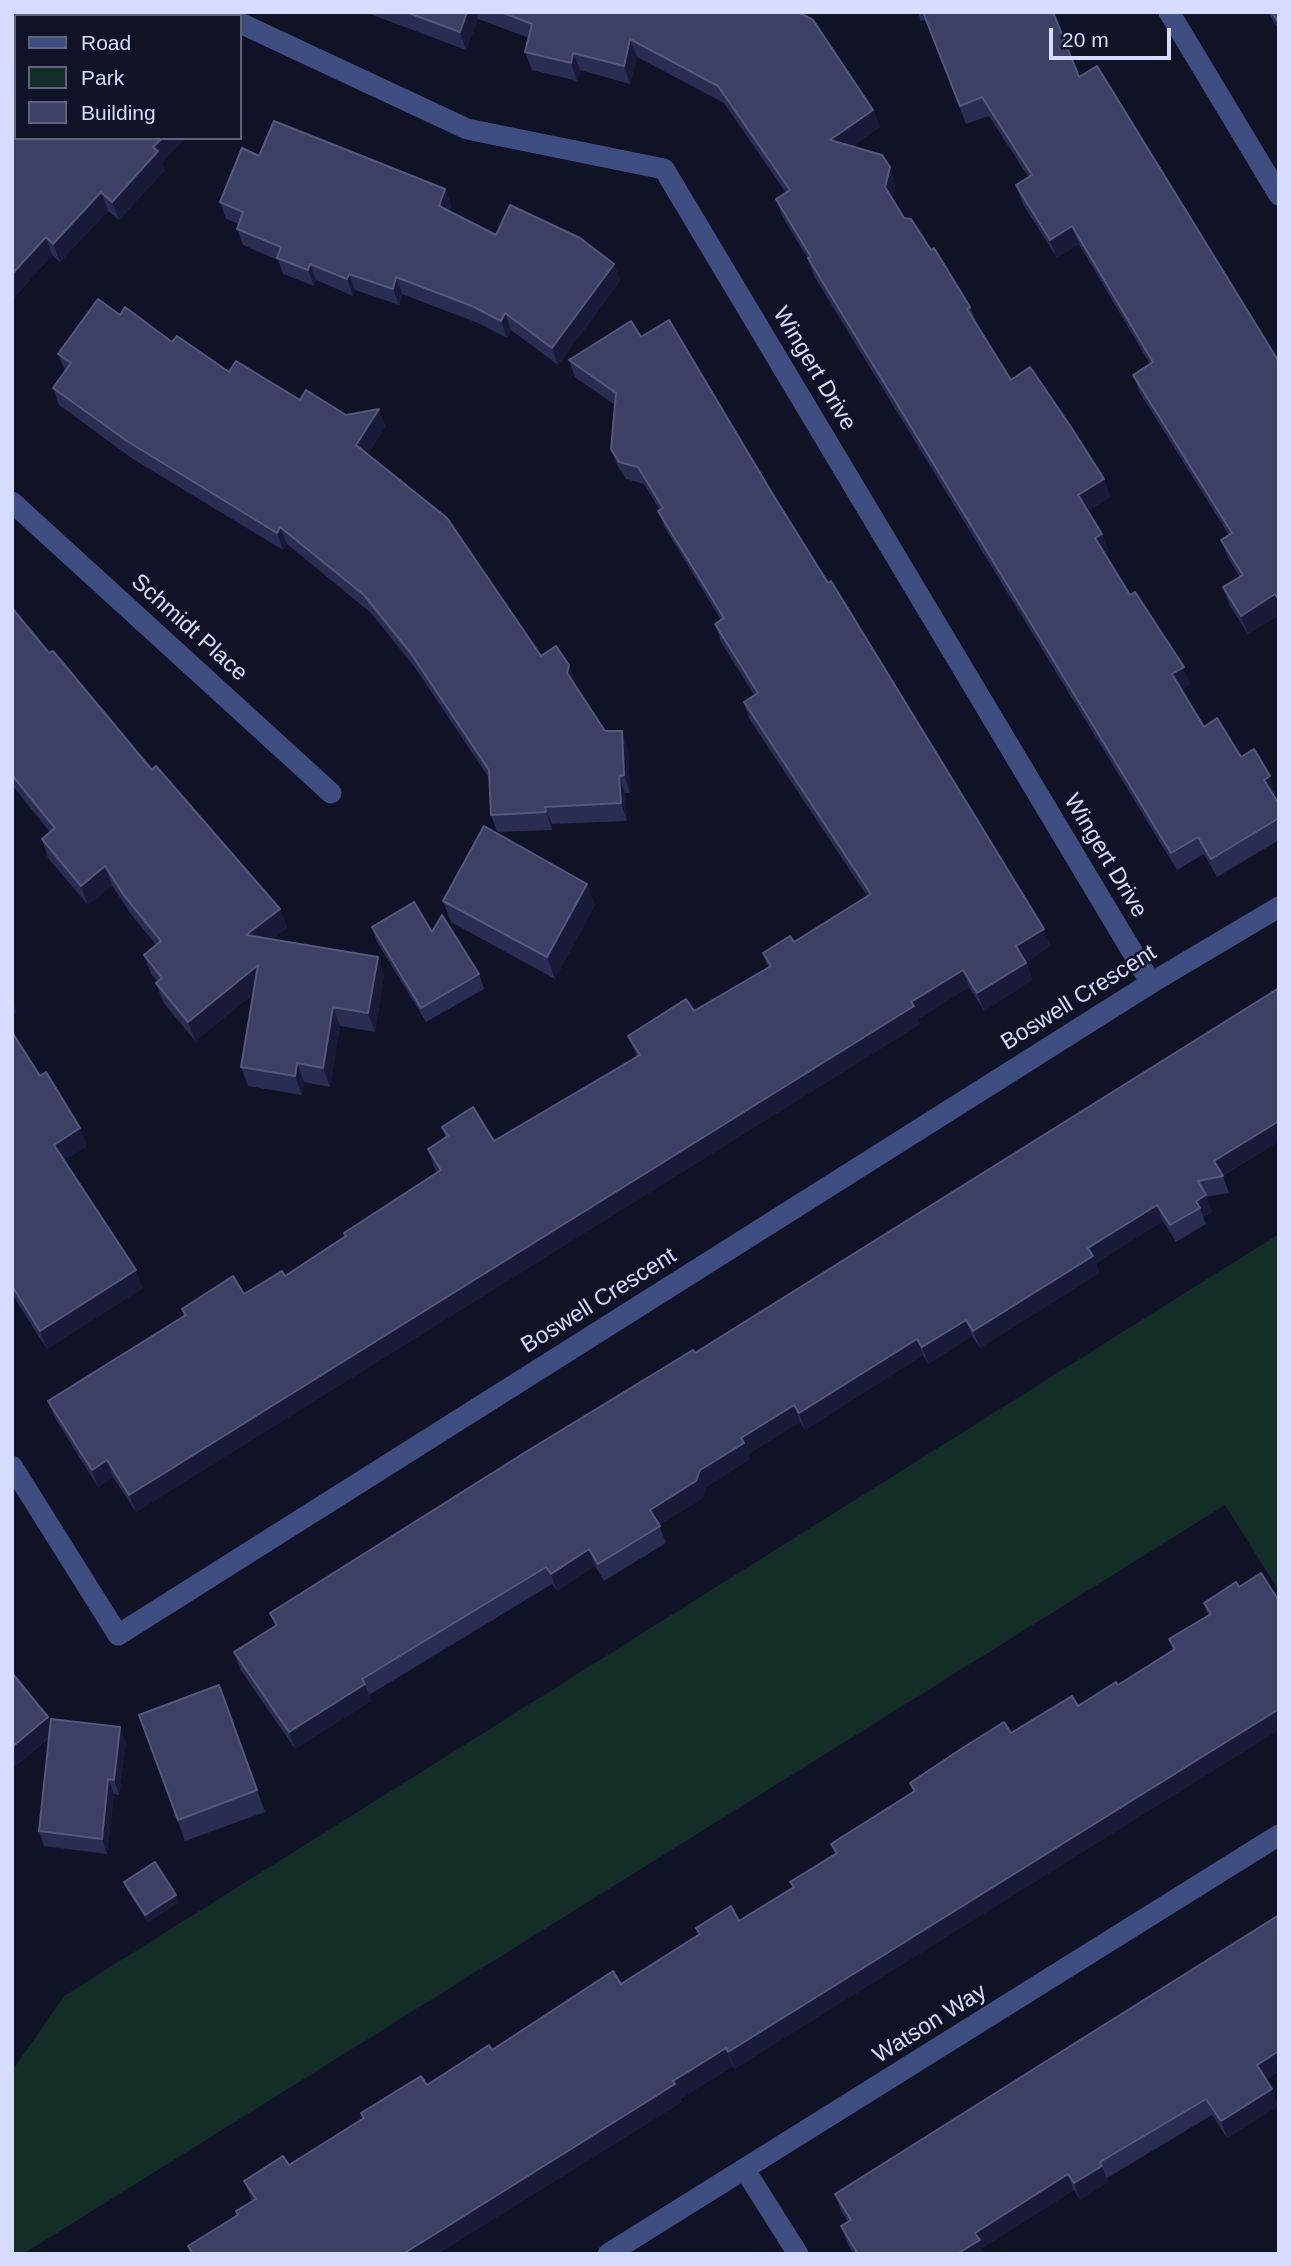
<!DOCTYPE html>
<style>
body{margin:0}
#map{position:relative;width:1291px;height:2266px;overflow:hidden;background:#101225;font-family:Helvetica,sans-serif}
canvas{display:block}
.frame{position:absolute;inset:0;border:14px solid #d6dcfd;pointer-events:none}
.legend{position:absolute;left:14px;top:14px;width:228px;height:126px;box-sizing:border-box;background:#101225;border:2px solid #5f637b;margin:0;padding:9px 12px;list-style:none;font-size:21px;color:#d6dcfd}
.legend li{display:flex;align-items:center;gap:14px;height:35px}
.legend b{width:35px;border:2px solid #5f637b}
.scale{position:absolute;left:1049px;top:28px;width:122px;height:32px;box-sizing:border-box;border:4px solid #d6dcfd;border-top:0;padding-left:9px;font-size:21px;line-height:24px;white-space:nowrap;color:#d6dcfd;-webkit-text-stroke:5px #101225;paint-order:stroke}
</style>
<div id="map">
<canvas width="1291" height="2266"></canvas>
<div class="frame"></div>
<ul class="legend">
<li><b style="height:9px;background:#3e4e81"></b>Road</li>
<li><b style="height:19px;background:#132e26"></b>Park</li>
<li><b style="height:19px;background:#3c4064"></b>Building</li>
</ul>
<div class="scale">20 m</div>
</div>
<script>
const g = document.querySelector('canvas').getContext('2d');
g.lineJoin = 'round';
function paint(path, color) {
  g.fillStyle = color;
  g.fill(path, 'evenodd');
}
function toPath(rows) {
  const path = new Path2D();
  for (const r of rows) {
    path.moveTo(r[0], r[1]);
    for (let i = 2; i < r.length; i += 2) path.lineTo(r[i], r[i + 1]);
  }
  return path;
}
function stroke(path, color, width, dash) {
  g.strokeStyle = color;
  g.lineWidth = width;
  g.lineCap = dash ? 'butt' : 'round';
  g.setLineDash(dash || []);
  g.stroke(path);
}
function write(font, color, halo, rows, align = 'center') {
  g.font = font + ' Helvetica,sans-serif';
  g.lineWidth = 5;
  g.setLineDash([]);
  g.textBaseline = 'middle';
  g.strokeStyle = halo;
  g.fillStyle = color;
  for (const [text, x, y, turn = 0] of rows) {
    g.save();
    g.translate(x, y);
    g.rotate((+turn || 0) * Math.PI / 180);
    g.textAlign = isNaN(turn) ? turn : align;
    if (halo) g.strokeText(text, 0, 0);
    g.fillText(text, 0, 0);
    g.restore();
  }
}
paint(toPath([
 [1279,1234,1279,1591,1225,1505,23,2254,12,2254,12,2071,64,1996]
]), '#132e26');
stroke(toPath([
 [217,12,224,16],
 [1169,12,1279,195],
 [240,23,467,129,664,169,1151,983],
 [12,502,331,793],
 [12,1466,118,1635,1151,983,1279,907],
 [745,2170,798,2254],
 [608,2254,1279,1835]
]), '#3e4e81', 21);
paint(toPath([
 [370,12,798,12,873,110,880,127,852,146,896,185,892,199,904,218,931,250,970,307,977,324,1011,380,1104,479,1110,497,1088,511,1102,534,1108,551,1104,554,1130,595,1190,684,1181,690,1204,727,1241,757,1276,794,1274,796,1279,804,1279,840,1217,877,1204,854,1177,870,814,276,808,259,782,216,776,199,786,193,724,103,637,57,630,84,580,70,577,81,532,70,525,52,529,38,478,19,466,50,370,14],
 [918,12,1053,12,1079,77,1279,362,1279,615,1248,634,1230,606,1223,587,1240,577,1228,558,1221,540,1229,535,1140,393,1133,375,1150,364,1079,244,1057,258,1023,204,1016,185,1029,178,989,116,966,124,925,20,921,21],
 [1268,12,1279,12,1279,30],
 [12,116,162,163,165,170,119,220,108,211,60,262,52,255,12,300],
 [259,156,445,189,451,205,449,211,496,235,614,264,620,281,558,365,511,330,507,338,478,323,402,294,399,305,355,290,353,296,316,280,314,286,283,274,278,260,243,245,237,229,239,224,226,219,220,202],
 [120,315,229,372,300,400,346,415,379,409,385,427,368,454,541,656,569,665,575,684,605,731,628,748,630,793,625,793,627,821,552,824,552,830,497,832,491,815,489,778,416,669,371,613,287,544,283,550,133,459,59,405,53,388,65,371,58,354],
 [641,337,772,493,1044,929,1050,946,1026,962,1032,980,984,1011,969,987,918,1019,920,1024,136,1512,113,1477,98,1487,55,1418,48,1401,184,1316,182,1309,244,1294,285,1276,345,1236,344,1233,437,1172,434,1167,428,1149,446,1138,442,1127,494,1141,637,1057,628,1036,694,1011,768,968,763,953,794,942,867,896,750,720,744,702,754,695,721,642,715,624,721,620,665,528,658,511,660,510,644,484,626,479,618,467,611,449,615,405,575,377,569,360],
 [12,608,49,653,152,770,280,909,287,928,272,940,378,957,384,976,375,1032,340,1026,330,1087,304,1082,302,1095,248,1086,241,1067,253,994,195,1041,163,1002,156,983,158,982,151,974,144,955,156,945,130,913,112,885,88,905,48,858,42,839,50,832,12,785],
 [587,884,595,905,555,979,451,922,443,901],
 [372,927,479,974,484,989,426,1022,377,942],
 [1279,988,1279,1141,1223,1176,1229,1193,1206,1197,1212,1212,1203,1217,1206,1224,1176,1242,1163,1221,1096,1263,1099,1273,980,1348,972,1336,928,1364,923,1355,805,1430,800,1422,748,1454,750,1459,706,1487,703,1498,659,1525,666,1543,604,1581,595,1566,557,1591,552,1584,369,1695,371,1701,295,1749,240,1669,234,1652,275,1626,270,1613,695,1353],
 [12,1032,40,1076,80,1128,87,1146,64,1160,143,1288,47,1349,12,1294],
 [1261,1573,735,2069,733,2066,680,2099,682,2102,437,2254,191,2254,188,2246,238,2215,236,2211,252,2201,244,2181,289,2165,363,2119,361,2113,427,2085,492,2050,621,1984,699,1935,696,1928,739,1921,793,1888,790,1882,835,1854,831,1844,914,1792,910,1783,1011,1733,1078,1706,1118,1685,1173,1651,1169,1639,1208,1615,1204,1603,1239,1587],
 [219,1685,265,1812,185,1841,139,1715],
 [48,1717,51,1724,126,1742,119,1795,114,1794,107,1854,44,1846,39,1831,49,1738,12,1769],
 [124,1882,176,1895,178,1903,148,1922,127,1890],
 [1266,2080,1278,2106,1227,2138,1212,2115,1107,2178,1108,2182,1080,2200,1074,2190,982,2248,985,2254,854,2254,847,2243,841,2226,848,2222,841,2211,835,2194]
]), '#2a2d52');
paint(toPath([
 [467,12,476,12,478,19,466,50,460,32],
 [630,39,637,57,630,84,624,66],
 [573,53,580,70,577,81,571,63],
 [873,110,880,127,836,157,830,140],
 [162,138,186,138,162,163,165,170,119,220,112,202,153,147],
 [890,167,896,185,891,204,885,187],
 [445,189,451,205,445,223,439,206],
 [101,192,108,211,60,262,53,244],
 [1072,226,1079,244,1057,258,1050,240],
 [46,237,52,255,12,300,12,274],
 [310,264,316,280,314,286,308,270],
 [614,264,620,281,558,365,552,348],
 [349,274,355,290,353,296,347,279],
 [396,277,402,294,399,305,393,289],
 [505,313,511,330,507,338,501,321],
 [379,409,385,427,363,463,356,445],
 [1104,479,1110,497,1085,513,1078,495],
 [280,527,287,544,283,550,277,533],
 [1102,534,1108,551,1101,556,1095,538],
 [1275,594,1279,604,1279,615,1248,634,1241,616],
 [569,665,575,682,573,690,567,673],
 [1184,667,1190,684,1178,692,1172,674],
 [622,731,628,748,630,793,624,775],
 [619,776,625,793,627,821,621,803],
 [1270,776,1276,794,1271,798,1264,780],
 [545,807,552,824,552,830,546,812],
 [105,866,112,885,88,905,81,886],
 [587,884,595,905,555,979,547,957],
 [280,909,287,928,253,955,246,935],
 [1044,929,1050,946,1022,964,1016,946],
 [378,957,384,976,375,1032,368,1013],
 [1026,963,1032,980,984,1011,977,993],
 [258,965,265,984,195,1041,188,1022],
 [963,970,969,987,918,1019,920,1024,136,1512,129,1495],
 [12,1000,17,1012,12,1015],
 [333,1007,340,1026,330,1087,323,1068],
 [297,1063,304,1082,302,1095,295,1076],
 [1279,1121,1279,1141,1222,1176,1214,1161],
 [80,1128,87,1146,61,1162,54,1145],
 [1206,1195,1212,1212,1203,1217,1200,1208,1196,1201],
 [1157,1205,1163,1221,1096,1263,1099,1273,980,1348,973,1331,1088,1248],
 [136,1270,143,1288,47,1349,40,1331],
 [966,1320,972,1336,928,1364,922,1347],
 [917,1339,923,1355,805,1430,799,1413],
 [794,1405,800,1422,748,1454,750,1459,706,1487,703,1498,656,1527,650,1510,741,1438],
 [107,1460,113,1477,98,1487,92,1470],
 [589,1549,595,1566,557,1591,551,1574],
 [365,1684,371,1701,295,1749,289,1732],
 [1279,1709,1279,1730,735,2069,728,2052],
 [48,1717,54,1733,12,1769,12,1747],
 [120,1727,126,1742,119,1795,114,1780],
 [108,1779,114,1794,107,1854,102,1839],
 [176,1895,178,1903,148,1922,145,1915],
 [726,2048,733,2066,680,2099,682,2102,437,2254,403,2254],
 [1279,2051,1279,2072,1263,2082,1257,2065],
 [1272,2089,1278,2106,1227,2138,1221,2121],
 [1102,2166,1108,2182,1080,2200,1074,2183],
 [1068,2174,1074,2190,982,2248,985,2254,957,2254,975,2233]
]), '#181a38');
const building = toPath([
 [406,12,467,12,460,32,406,12],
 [501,12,798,12,813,20,873,110,830,140,882,155,890,167,885,187,904,218,911,219,931,250,934,248,970,307,967,309,1011,380,1030,367,1071,427,1104,479,1078,495,1102,534,1095,538,1130,595,1135,592,1184,667,1172,674,1204,727,1217,718,1241,757,1254,749,1270,776,1264,780,1279,804,1279,818,1211,859,1198,837,1171,853,808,258,811,257,776,199,790,190,718,86,630,39,624,66,573,53,571,63,525,52,532,24,501,12],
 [923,12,1053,12,1079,77,1097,66,1279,362,1279,600,1275,594,1241,616,1223,587,1243,575,1221,540,1232,533,1133,375,1153,362,1072,226,1050,240,1016,185,1032,175,982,97,960,106,923,12],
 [1272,12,1279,12,1279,24,1272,12],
 [16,112,16,138,162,138,153,147,158,151,112,202,101,192,53,244,46,237,12,274,12,116,16,112],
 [274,121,445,189,439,206,496,235,510,205,580,238,614,264,552,348,505,313,501,321,472,306,396,277,393,289,349,274,347,279,310,264,308,270,277,258,281,247,237,229,243,212,220,202,242,148,259,156,274,121],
 [98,299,120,315,125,307,172,342,177,336,229,372,236,361,300,400,306,390,346,415,379,409,356,445,447,518,541,656,556,646,569,665,567,673,605,731,622,731,624,775,619,776,621,803,545,807,546,812,491,815,489,770,410,652,364,595,280,527,277,533,127,441,53,388,71,363,58,354,98,299],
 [669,320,772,493,828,583,831,581,1044,929,1016,946,1026,963,977,993,963,970,911,1002,914,1006,129,1495,107,1460,92,1470,48,1401,186,1315,182,1309,233,1276,244,1294,282,1271,285,1276,346,1236,344,1233,441,1170,428,1149,448,1136,442,1127,473,1107,494,1141,640,1055,628,1036,686,999,694,1011,771,966,763,953,790,936,794,942,871,894,744,702,758,693,715,624,724,618,658,511,663,508,638,467,619,462,611,449,616,393,569,360,631,321,641,337,669,320],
 [12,608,49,653,53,651,152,770,156,766,280,909,246,935,378,957,368,1013,333,1007,323,1068,297,1063,295,1076,241,1067,258,965,188,1022,156,983,162,978,144,955,161,941,123,894,105,866,81,886,42,839,55,828,12,775,12,608],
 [484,826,587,884,547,957,443,901,484,826],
 [414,902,432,932,442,915,479,974,421,1008,372,927,414,902],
 [1279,988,1279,1121,1214,1161,1223,1176,1198,1181,1206,1195,1196,1201,1200,1208,1170,1225,1157,1205,1088,1248,1093,1256,973,1331,966,1320,922,1347,917,1339,799,1413,794,1405,741,1438,744,1443,700,1470,696,1481,650,1510,660,1526,598,1564,589,1549,551,1574,546,1567,362,1679,365,1684,289,1732,234,1652,277,1625,270,1613,529,1450,693,1350,695,1353,1279,988],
 [12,1032,40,1076,46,1072,80,1128,54,1145,136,1270,40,1331,12,1286,12,1032],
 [1261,1573,1279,1601,1279,1709,728,2052,726,2048,673,2081,675,2084,403,2254,193,2254,188,2246,238,2215,236,2211,256,2199,244,2181,283,2156,289,2165,364,2118,361,2113,421,2076,427,2085,489,2045,492,2050,613,1971,621,1984,700,1934,696,1928,731,1906,739,1921,794,1887,790,1882,837,1853,831,1844,915,1791,910,1783,961,1749,1004,1722,1011,1733,1072,1696,1078,1706,1116,1682,1118,1685,1175,1649,1169,1639,1211,1614,1204,1603,1236,1582,1239,1587,1261,1573],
 [12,1673,48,1717,12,1747,12,1673],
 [219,1685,257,1790,178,1820,139,1715,219,1685],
 [51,1719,120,1727,114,1780,108,1779,102,1839,39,1831,51,1719],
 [155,1862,176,1895,145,1915,124,1882,155,1862],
 [1279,1915,1279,2051,1257,2065,1272,2089,1221,2121,1206,2099,1100,2162,1102,2166,1074,2183,1068,2174,975,2233,980,2240,957,2254,858,2254,841,2226,851,2220,835,2194,1279,1915]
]);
paint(building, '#3c4064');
stroke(building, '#54587c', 2);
write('23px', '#d6dcfd', '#101225', [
 ["Wingert Drive",814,369,59],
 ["Schmidt Place",189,628,42],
 ["Wingert Drive",1105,856,59],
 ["Boswell Crescent",1079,998,-32],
 ["Boswell Crescent",599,1301,-32],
 ["Watson Way",930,2024,-32]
]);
</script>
